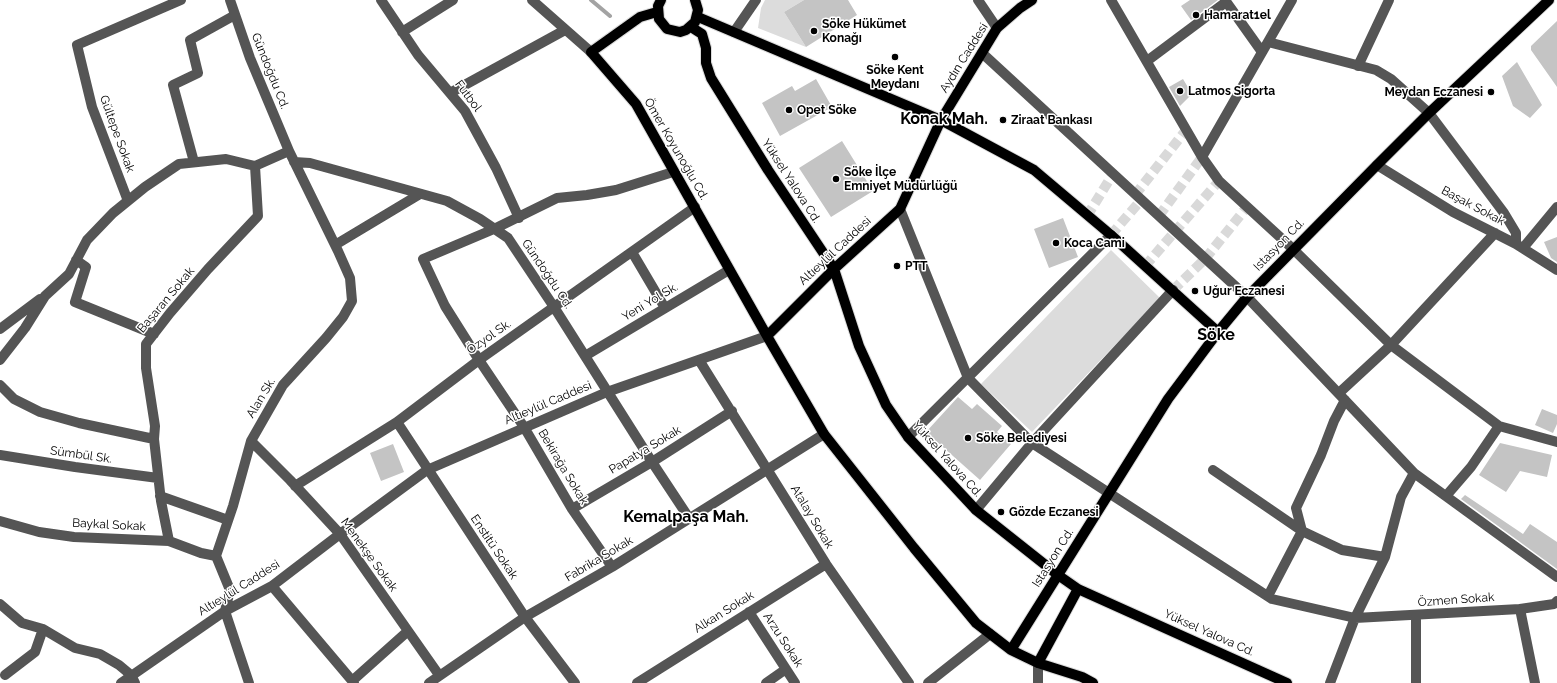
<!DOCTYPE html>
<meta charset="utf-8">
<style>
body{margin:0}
canvas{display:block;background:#fff}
</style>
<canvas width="1557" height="683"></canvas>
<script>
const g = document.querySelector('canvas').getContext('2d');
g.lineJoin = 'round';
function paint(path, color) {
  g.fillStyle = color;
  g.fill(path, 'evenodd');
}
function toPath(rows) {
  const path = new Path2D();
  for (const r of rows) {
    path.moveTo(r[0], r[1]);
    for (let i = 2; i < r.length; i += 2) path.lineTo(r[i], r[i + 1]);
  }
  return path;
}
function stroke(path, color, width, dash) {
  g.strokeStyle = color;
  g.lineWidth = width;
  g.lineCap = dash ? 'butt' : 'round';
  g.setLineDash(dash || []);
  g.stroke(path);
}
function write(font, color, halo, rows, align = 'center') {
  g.font = font + ' Raleway,sans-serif';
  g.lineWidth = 3;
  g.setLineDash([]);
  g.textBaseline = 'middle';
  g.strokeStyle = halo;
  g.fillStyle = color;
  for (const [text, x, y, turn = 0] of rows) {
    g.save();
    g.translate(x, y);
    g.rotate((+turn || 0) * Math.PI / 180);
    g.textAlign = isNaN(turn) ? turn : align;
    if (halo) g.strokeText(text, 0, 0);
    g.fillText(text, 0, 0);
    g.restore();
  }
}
paint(toPath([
 [765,0,804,0,784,12,806,47,758,28,761,8],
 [1111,250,1160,298,1032,432,981,384]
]), '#dcdcdc');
stroke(toPath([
 [591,0,610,16]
]), '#a3a3a3', 4);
paint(toPath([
 [804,0,848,0,857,15,806,47,784,12],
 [1190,0,1218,0,1191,20,1181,6],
 [1557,21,1557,87,1531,50,1531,46],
 [1517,62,1542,105,1530,118,1513,106,1502,76],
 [816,79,832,107,780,136,762,103,792,86,795,91],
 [1183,79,1192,94,1180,106,1169,87],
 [842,141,873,191,831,217,799,168],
 [1063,218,1078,257,1049,268,1034,229],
 [1557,237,1557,262,1551,258,1544,242],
 [958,397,972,409,977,404,1002,426,997,432,1011,444,980,480,926,432],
 [1542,409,1557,415,1557,424,1553,433,1535,425],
 [1500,443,1552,455,1547,477,1520,471,1506,492,1479,475],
 [393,444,404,472,381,481,370,453],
 [1465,495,1523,534,1530,524,1557,542,1557,569,1461,499]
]), '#c4c4c4');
stroke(toPath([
 [1135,195,1186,130],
 [1087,216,1113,174],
 [1159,216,1202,157],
 [1111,235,1141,200],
 [1145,266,1219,181],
 [1173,290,1205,259,1247,207]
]), '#d9d9d9', 10, [10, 5]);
const major = toPath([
 [661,0,658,6,659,19,667,29,680,32,686,30,695,22,698,10,695,0],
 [657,12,640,17,591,52,636,104,767,336,824,434,914,548,976,623,1011,650,1038,663,1082,677,1093,683],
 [698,17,941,120,1034,170,1111,235,1218,332],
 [691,27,702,34,706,48,706,63,711,78,768,170,834,269,859,346,886,405,908,437,976,510,1058,575,1078,589,1287,683],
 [767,336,834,269,900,209,941,120,997,28,1020,8,1032,0],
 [1011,650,1168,399,1218,332,1247,297,1377,165,1429,113,1549,0],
 [1038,663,1078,589]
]);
stroke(major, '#dbdbdb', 12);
stroke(toPath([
 [230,0,250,58,289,151,338,251,350,278,352,301,343,317,326,338,283,385,251,441,233,506,216,556,230,590,225,611,249,683],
 [381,0,418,55,465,111,496,168,519,218],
 [532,0,591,52],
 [978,0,997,28],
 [1111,0,1202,157,1219,181,1293,249,1391,345,1499,426,1557,442],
 [1225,0,1262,52],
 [402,32,453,0],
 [734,32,756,0],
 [1268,42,1376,70,1391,79,1429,113,1504,213,1516,233,1516,244],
 [982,53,1247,297,1414,473,1557,577],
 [1147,61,1226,2],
 [1358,66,1389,0],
 [450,93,565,30],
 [1202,157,1292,0],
 [194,162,173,85,198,73,190,40,235,15],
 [294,162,310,163,447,201,480,219,508,238,554,307,652,462,689,518],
 [1377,165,1453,212,1516,244,1557,270],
 [128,201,92,107,77,45,181,0],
 [900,209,968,378,1032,443,1272,599,1355,618,1520,609,1554,604,1557,601],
 [335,245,420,194],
 [1523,248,1557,207],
 [632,252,665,308],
 [76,260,86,267,75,302,154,334],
 [0,329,40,299],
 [585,356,729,270],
 [0,360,25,328,45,296,69,274,87,240,113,213,145,187,179,164,226,159,255,166,289,151],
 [699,360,826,564,909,683],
 [0,385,14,399,40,412,79,423,154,439],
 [1339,393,1391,345,1495,233],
 [397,422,525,617,575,683],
 [908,437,1111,235],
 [251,441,290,480,340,534,439,675],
 [0,455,75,467,158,478],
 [1213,470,1302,531,1342,550,1385,557],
 [295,486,397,422,479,360,695,207],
 [160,496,228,520],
 [1446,496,1471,467,1499,426],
 [572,509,652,462,732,411],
 [976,510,1032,443,1173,290],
 [0,521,39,532,74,537,169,541,201,553,216,556],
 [169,541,161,501,154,439,155,426,146,368,146,344,170,313,208,269,258,216,255,166],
 [612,567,572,509,524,427,479,360,445,306,423,259,494,229,557,198,587,195,616,190,673,172],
 [272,586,354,683],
 [1268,596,1302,531,1296,508,1321,455,1334,421,1345,400],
 [0,604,22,623,43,629,75,648,100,654,119,665,131,675,135,683],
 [1520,609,1535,683],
 [749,612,795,683],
 [1416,615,1416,683],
 [5,675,35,652,43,629],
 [352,681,408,631],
 [121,683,225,611,272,586,340,534,427,470,607,392,767,336],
 [429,683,525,617,612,567,824,434],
 [637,683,826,564],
 [766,683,786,669],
 [928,683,990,634],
 [1038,683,1038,663],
 [1330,683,1355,618,1385,557,1401,497,1414,473]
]), '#555', 10);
stroke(major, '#000', 10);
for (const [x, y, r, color] of [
 [1196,15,4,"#000"],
 [814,31,4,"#000"],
 [895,57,4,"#000"],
 [1180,91,4,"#000"],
 [1491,92,4,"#000"],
 [789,110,4,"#000"],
 [1003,120,4,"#000"],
 [836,179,4,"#000"],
 [1056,243,4,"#000"],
 [897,266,4,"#000"],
 [1195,291,4,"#000"],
 [968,438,4,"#000"],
 [1001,512,4,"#000"]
]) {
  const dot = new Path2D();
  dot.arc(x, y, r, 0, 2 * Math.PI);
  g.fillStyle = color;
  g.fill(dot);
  stroke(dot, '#fff', 1.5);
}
write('bold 12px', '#000', '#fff', [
 ["Hamarat1el",1204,15],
 ["Söke Hükümet",822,24],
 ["Konağı",822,38],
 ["Söke Kent",895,70,"center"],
 ["Meydanı",895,84,"center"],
 ["Latmos Sigorta",1188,91],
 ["Meydan Eczanesi",1483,92,"right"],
 ["Opet Söke",797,110],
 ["Ziraat Bankası",1011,120],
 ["Söke İlçe",844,172],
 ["Emniyet Müdürlüğü",844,186],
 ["Koca Cami",1064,243],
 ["PTT",905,266],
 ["Uğur Eczanesi",1203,291],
 ["Söke Belediyesi",976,438],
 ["Gözde Eczanesi",1009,512]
], 'left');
write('12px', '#000', '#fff', [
 ["Aydın Caddesi",964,58,-58],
 ["Gündoğdu Cd.",270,71,68],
 ["Futbol",468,96,53],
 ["Gültepe Sokak",117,134,70],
 ["Ömer Koyunoğlu Cd.",676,149,60],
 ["Yüksel Yalova Cd.",791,181,57],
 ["Başak Sokak",1473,206,28],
 ["Istasyon Cd.",1279,245,-46],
 ["Altıeylül Caddesi",835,251,-43],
 ["Gündoğdu Cd.",547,274,56],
 ["Başaran Sokak",166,300,-50],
 ["Yeni Yol Sk.",650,302,-31],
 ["Özyol Sk.",489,337,-35],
 ["Alan Sk.",261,398,-59],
 ["Altıeylül Caddesi",548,403,-23],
 ["Papatya Sokak",645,450,-31],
 ["Sümbül Sk.",81,455,8],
 ["Yüksel Yalova Cd.",947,459,48],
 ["Bekirağa Sokak",563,467,59],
 ["Atalay Sokak",812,517,59],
 ["Baykal Sokak",109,525,3],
 ["Enstitü Sokak",494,547,56],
 ["Menekşe Sokak",369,555,54],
 ["Istasyon Cd.",1053,558,-58],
 ["Fabrika Sokak",599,559,-31],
 ["Altıeylül Caddesi",239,588,-32],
 ["Özmen Sokak",1456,600,-4],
 ["Alkan Sokak",724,612,-32],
 ["Yüksel Yalova Cd.",1209,633,24],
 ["Arzu Sokak",783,640,57]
]);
write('bold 16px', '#000', '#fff', [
 ["Konak Mah.",944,119],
 ["Söke",1216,335],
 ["Kemalpaşa Mah.",686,517]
]);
</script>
